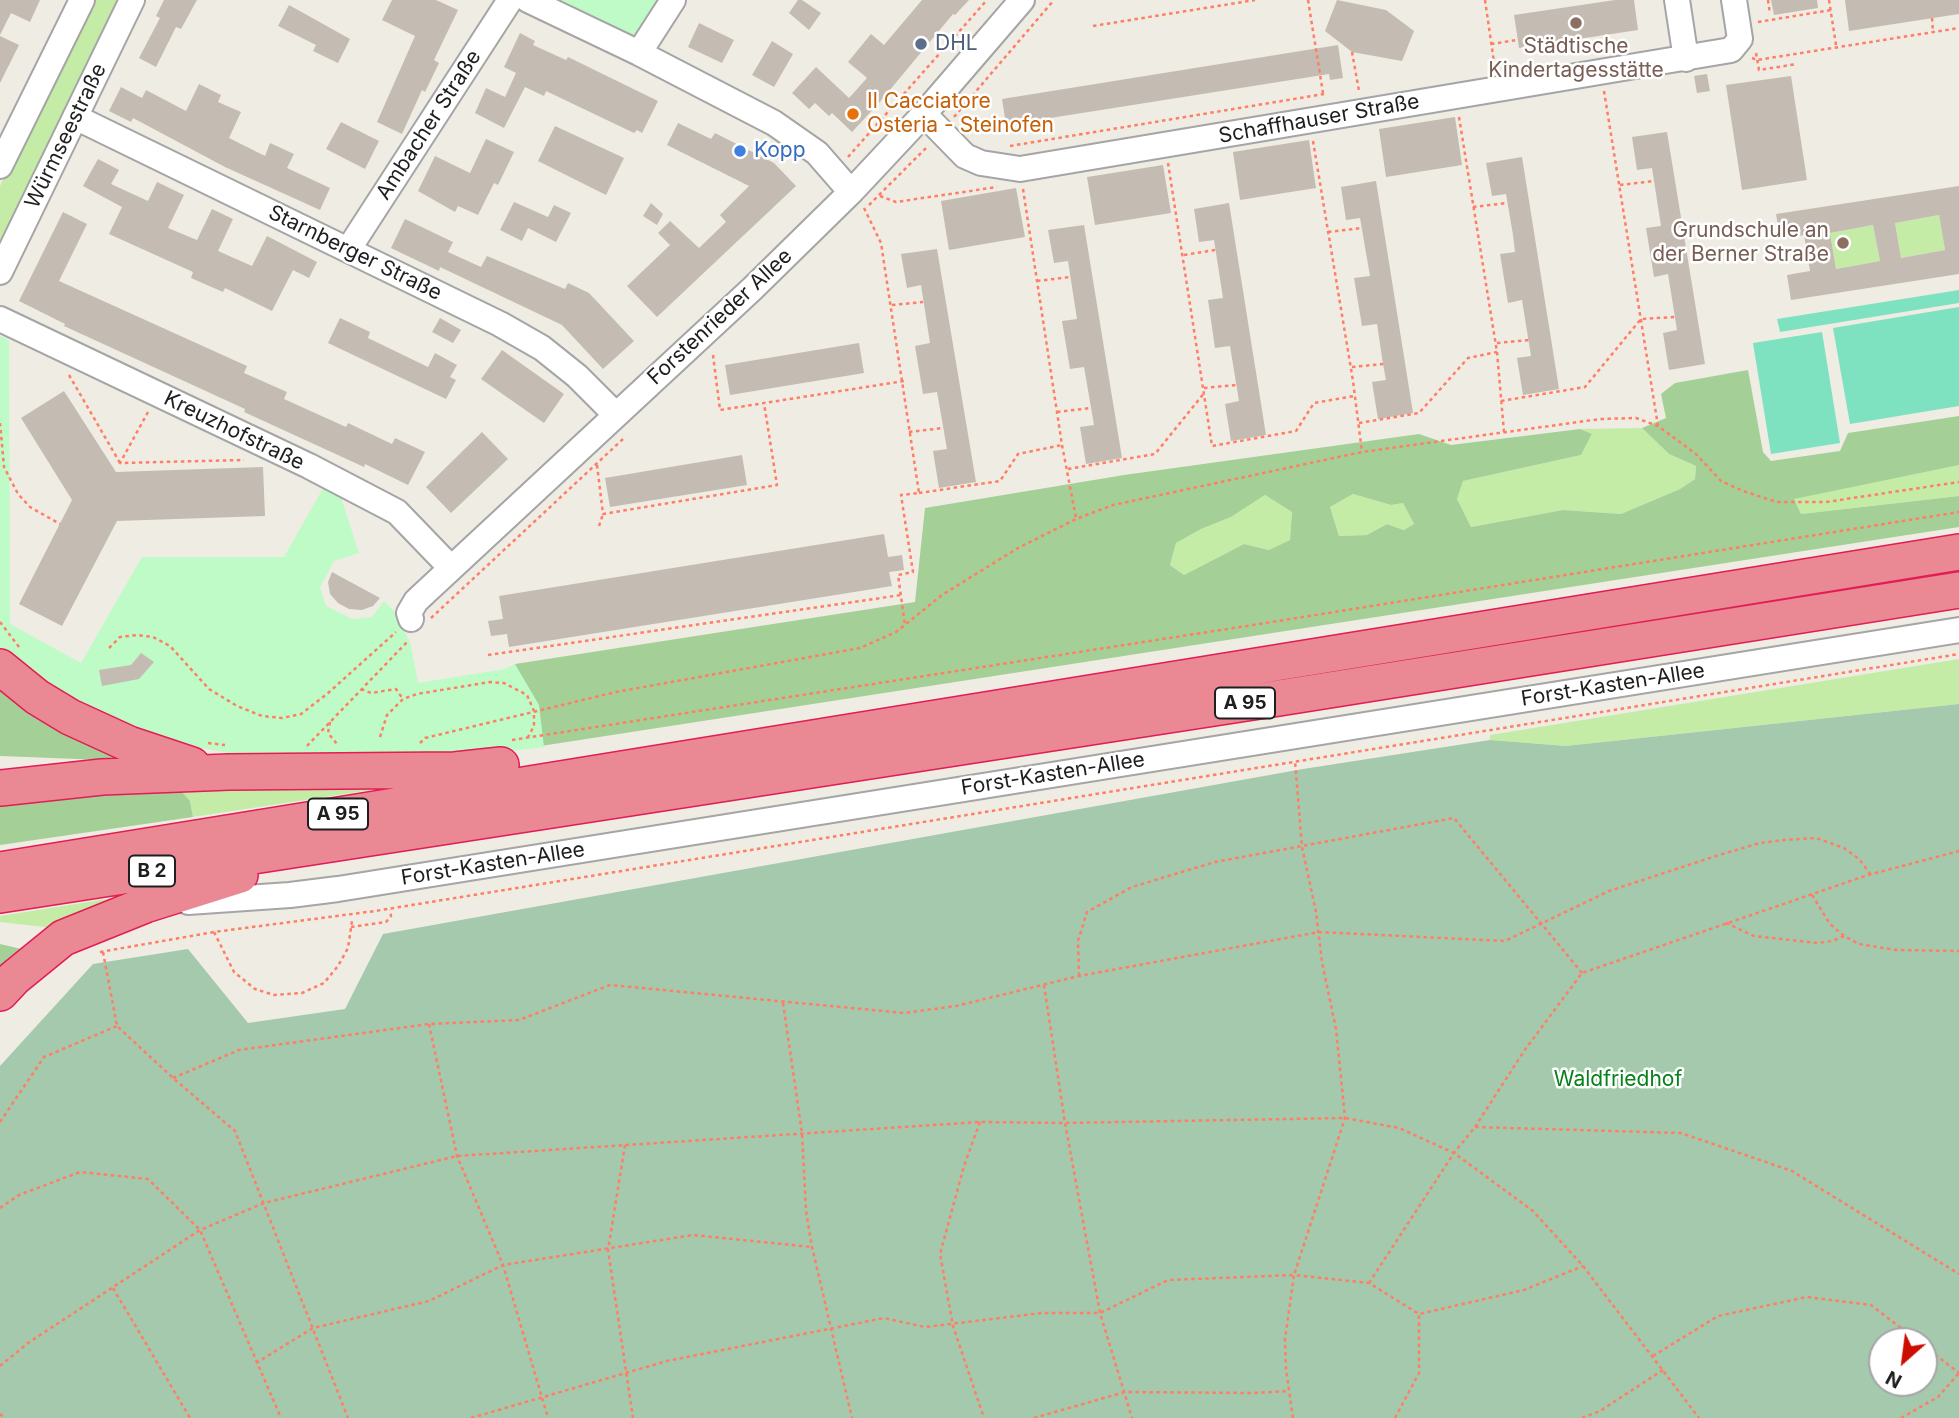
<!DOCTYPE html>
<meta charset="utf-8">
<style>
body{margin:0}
#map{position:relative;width:1959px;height:1418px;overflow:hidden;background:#efece4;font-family:Inter,sans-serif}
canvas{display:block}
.north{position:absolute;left:1868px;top:1327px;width:70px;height:70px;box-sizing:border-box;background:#fff;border:2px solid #a5a5a5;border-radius:50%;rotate:208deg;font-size:19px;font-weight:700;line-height:28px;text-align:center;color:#1e1e1e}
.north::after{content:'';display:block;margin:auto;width:24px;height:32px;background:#cc0d00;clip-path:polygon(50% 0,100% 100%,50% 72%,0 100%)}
</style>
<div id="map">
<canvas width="1959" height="1418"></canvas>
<div class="north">N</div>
</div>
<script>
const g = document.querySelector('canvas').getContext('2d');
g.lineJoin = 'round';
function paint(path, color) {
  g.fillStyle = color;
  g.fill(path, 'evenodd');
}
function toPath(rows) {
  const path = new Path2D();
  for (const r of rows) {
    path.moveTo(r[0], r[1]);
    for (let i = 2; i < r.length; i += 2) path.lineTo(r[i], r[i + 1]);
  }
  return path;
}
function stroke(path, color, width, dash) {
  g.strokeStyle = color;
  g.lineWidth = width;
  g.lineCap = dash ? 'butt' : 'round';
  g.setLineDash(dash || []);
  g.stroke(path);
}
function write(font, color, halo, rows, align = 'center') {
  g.font = font + ' Inter,sans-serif';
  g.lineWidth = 5;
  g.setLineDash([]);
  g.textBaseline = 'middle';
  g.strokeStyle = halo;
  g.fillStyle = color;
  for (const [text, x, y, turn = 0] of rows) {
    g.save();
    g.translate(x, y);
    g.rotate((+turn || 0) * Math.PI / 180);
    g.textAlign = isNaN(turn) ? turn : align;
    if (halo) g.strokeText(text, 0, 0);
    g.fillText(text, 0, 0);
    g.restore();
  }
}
paint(toPath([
 [91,0,122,0,0,249,0,186],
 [1939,215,1945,250,1901,258,1895,223],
 [1873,225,1880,261,1836,269,1830,233],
 [1642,428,1669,454,1696,466,1695,479,1680,489,1621,514,1563,510,1471,527,1457,499,1463,481,1581,455,1592,434,1580,429],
 [1959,465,1959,496,1801,514,1793,498],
 [1353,494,1391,505,1403,503,1414,524,1405,530,1387,524,1367,535,1339,536,1330,507],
 [1265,495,1292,512,1290,540,1270,550,1244,544,1184,575,1170,565,1176,543,1201,529,1231,517],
 [1959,659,1959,704,1566,746,1490,740,1490,735],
 [384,783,384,788,193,817,190,801,175,784],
 [126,896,53,928,0,922,0,916]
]), '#c5eca7');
paint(toPath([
 [1748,370,1763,452,1771,461,1840,451,1848,433,1959,416,1959,465,1794,499,1801,514,1959,496,1959,527,502,752,509,691,515,664,915,602,925,508,1124,475,1419,434,1451,445,1580,429,1592,434,1581,455,1463,481,1457,499,1471,527,1563,510,1621,514,1680,489,1695,479,1696,466,1669,454,1642,428,1666,418,1661,394,1675,383],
 [1353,494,1391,505,1403,503,1414,524,1404,530,1387,524,1367,535,1339,536,1330,507],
 [1265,495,1292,512,1290,540,1269,550,1244,544,1184,575,1170,565,1176,543,1201,529,1231,517],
 [0,680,129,761,0,756],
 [175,784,190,801,193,817,0,845,0,785],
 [0,944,26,950,0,974]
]), '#a4d097');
paint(toPath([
 [1959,704,1959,1418,0,1418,0,1066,93,964,188,949,248,1023,345,1009,383,934,1303,769,1490,740,1566,746],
 [1882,1341,1924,1341,1924,1383,1882,1383]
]), '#a4c9ac');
paint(toPath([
 [551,0,665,0,637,45],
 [0,336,9,340,10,624,81,663,142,557,284,557,326,483,338,488,359,553,334,561,320,587,326,606,352,619,372,617,384,601,398,615,411,646,418,683,505,669,515,664,539,705,544,747,502,752,310,758,234,754,163,741,114,724,7,658,0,649]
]), '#bffbc7');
paint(toPath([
 [1959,290,1959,303,1780,332,1777,319],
 [1959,307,1959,406,1850,424,1833,328],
 [1822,332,1840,443,1771,454,1753,343]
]), '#7ee2c1');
paint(toPath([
 [0,0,40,0,30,22,11,13,0,35],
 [164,0,197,0,181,29,176,27,156,67,139,58,160,18,156,16],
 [392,0,436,0,458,10,434,60,439,63,425,92,422,90,402,134,377,122,415,36,382,20],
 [798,0,802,0,821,13,809,30,789,13],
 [922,0,969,0,955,15,953,14,879,103,852,132,832,113,829,116,815,103,809,109,792,93,816,67,849,98,867,78,848,62,871,34,884,45],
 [1337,0,1386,10,1414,31,1402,61,1352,52,1325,31],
 [1615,0,1634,0,1638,30,1519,48,1514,15],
 [1771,0,1817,0,1818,8,1774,15],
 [1845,0,1959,0,1959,14,1849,31],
 [289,5,350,39,338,63,313,51,316,45,278,26],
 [699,23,734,40,722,63,688,47],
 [520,33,535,41,533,45,566,60,568,57,658,101,642,133,637,130,634,133,546,91,544,96,525,87,504,128,475,113,486,88,505,97,516,73,504,67],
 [0,36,19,45,0,83],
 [772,41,793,54,774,87,752,75],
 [1338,45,1343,78,1330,80,1329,74,1006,125,1002,99],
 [1707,74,1710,91,1697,93,1694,76],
 [1791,76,1807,180,1742,190,1726,85],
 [199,84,221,95,218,102,241,112,229,138,265,156,270,143,294,154,287,168,330,188,320,210,225,167,133,118,131,122,109,111,121,87,142,98,146,90,186,111],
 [1455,117,1462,165,1386,177,1379,129],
 [341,122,379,141,365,169,326,149],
 [678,123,711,139,715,133,774,163,796,186,657,317,627,286,670,245,658,233,670,221,699,248,726,222,720,215,749,186,667,145],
 [555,126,624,158,606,195,538,161],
 [1667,132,1705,364,1669,370,1663,333,1677,330,1668,274,1654,277,1646,228,1661,226,1652,168,1637,170,1632,137],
 [486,139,514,152,498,185,494,183,478,215,458,206,455,212,418,191,435,156,470,173],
 [1309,140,1316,188,1240,200,1233,152],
 [1522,157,1559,389,1523,395,1517,358,1531,356,1522,300,1508,303,1500,254,1515,252,1513,235,1506,194,1492,196,1486,163],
 [98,159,119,170,111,184,148,201,157,182,184,195,168,228,197,240,212,209,233,219,218,251,252,266,267,236,317,262,309,278,293,270,272,311,225,288,223,292,191,278,193,272,109,234,122,207,83,186],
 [1163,165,1171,213,1095,225,1087,177],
 [1376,181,1413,413,1378,419,1372,382,1386,380,1383,364,1377,324,1362,326,1354,278,1370,276,1360,218,1346,220,1341,187],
 [1959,186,1959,274,1791,300,1787,275,1810,271,1804,235,1780,239,1776,214],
 [1939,215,1945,250,1901,258,1895,223],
 [1873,225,1880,261,1836,269,1830,233],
 [1016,188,1025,237,949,250,941,201],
 [514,202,548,217,554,205,571,213,556,242,528,228,522,241,500,230],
 [651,203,663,214,657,225,643,216],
 [1229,203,1266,435,1231,441,1225,404,1239,401,1230,346,1215,348,1208,300,1223,298,1214,240,1199,242,1194,209],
 [63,212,87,224,59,281,247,366,244,373,287,392,284,399,346,427,348,423,392,444,395,438,425,452,408,485,365,464,364,467,244,412,245,409,64,326,65,324,19,301],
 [405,219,453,242,448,252,481,267,487,256,565,289,568,283,589,293,634,341,603,369,562,325,440,267,439,271,391,248],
 [1084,225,1122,458,1086,464,1080,427,1094,425,1084,367,1070,369,1062,321,1077,319,1068,261,1054,263,1048,230],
 [937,249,976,482,939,488,933,451,947,449,937,392,923,394,915,346,930,343,921,285,907,288,901,254],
 [340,318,370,332,368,338,428,367,435,353,457,365,450,377,456,380,446,399,328,343],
 [440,318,461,330,453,343,432,332],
 [859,343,864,373,730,395,725,365],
 [502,350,564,394,544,423,481,379],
 [64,391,116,472,263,467,265,516,117,521,62,626,19,604,72,500,21,418],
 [482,432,508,459,451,513,426,487],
 [742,455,747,485,610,507,605,478],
 [884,534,888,557,902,555,904,570,889,572,892,586,509,647,507,634,491,636,488,621,503,619,499,596],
 [332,572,343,578,380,598,373,606,362,610,349,609,338,603,330,594,328,582],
 [141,653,154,662,139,679,102,686,99,670,131,665]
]), '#c4bcb3');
const minor = toPath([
 [528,0,639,53,774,123,817,153,851,192],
 [1677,0,1686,59],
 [639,53,673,0],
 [924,114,965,156,981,163,1020,169,1731,50,1740,39,1734,0],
 [75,117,500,324,542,348,577,376,616,415],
 [0,166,82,0],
 [348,250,510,0],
 [0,272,132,0],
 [0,319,309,466,397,512,451,568],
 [411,619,409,613,416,601,752,289,851,192,924,114,1022,0],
 [188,902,290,895,338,889,1959,630]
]);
const highway = toPath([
 [0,667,37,697,70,717,129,744,192,765],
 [0,788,102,777,229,772,455,770,501,765],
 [0,870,1959,552],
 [0,895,1279,698,1959,590],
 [0,993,14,978,63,938,145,905,240,875]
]);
stroke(minor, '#a5a5a5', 28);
stroke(highway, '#e11d54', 38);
stroke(toPath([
 [1308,0,1323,93],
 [1485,0,1495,69],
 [1768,0,1770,14],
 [1829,0,1836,45],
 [1932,18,1933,32],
 [1758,22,1831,10],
 [1093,26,1255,0],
 [1491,44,1517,40],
 [1352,52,1359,91],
 [1756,53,1759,70,1797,64],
 [1752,58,1757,60,1959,28],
 [1604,91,1658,426],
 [954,117,1054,0],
 [1459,117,1497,352,1504,432],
 [1313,141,1353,381,1362,452],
 [1010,146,1324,94],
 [848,157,987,0],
 [1168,163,1212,446,1296,431,1314,403,1354,396],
 [1620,185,1654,181],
 [1023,189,1062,445,1076,518],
 [880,196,896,202,997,187],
 [869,205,926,148],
 [1473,207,1507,203],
 [864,208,881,243,919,493,901,495,913,572,898,575,905,625],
 [1328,232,1362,228],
 [1184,255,1215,250],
 [1037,281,1070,277],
 [892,305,923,302],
 [1497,343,1529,340],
 [713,355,720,410,904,381],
 [1352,367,1383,364],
 [69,375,120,463],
 [1204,388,1236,385],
 [1501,401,1585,387,1641,319,1675,317],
 [148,412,120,463,244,460],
 [1057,412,1091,408],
 [0,423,4,467,18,494,30,507,60,524],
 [1359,423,1419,413,1468,358,1497,352],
 [909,432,943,428],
 [597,465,603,514,777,485,764,403],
 [1068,469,1155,454,1205,392],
 [919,493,1000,481,1018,454,1062,445],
 [599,526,603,514],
 [431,618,623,439],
 [0,622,19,647],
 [109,648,120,637,137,635,153,637,170,646,209,689,237,706,262,716,282,718,301,714,327,694,396,632],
 [488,655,901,595],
 [361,689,371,693,396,689,403,699],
 [330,722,328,733,337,744],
 [380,737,387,715,403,699,417,694,490,682,504,683,527,695,534,711,534,726,527,739],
 [512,740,1253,625,1959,512],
 [208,743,225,745],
 [420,743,425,738,616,692,860,648,896,632,942,595,1018,548,1076,519,1113,505,1362,452,1600,419,1636,418,1658,426,1696,454,1721,481,1743,491,1777,502,1826,502,1959,482],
 [307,746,409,640],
 [1812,895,1830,924,1844,936,1859,944,1896,950,1959,951],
 [1726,923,1754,936,1818,943,1832,941,1844,936],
 [351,927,386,922,391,916,390,910],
 [214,932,234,972,255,989,274,995,302,993,324,983,338,966,348,948,352,921],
 [100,952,214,932,375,911,1959,654],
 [103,952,117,1026,173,1078,235,1131,348,1418],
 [1079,976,1078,941,1087,912,1132,887,1215,862,1454,818,1582,973],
 [1044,985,1065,1123,1100,1313,1132,1418],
 [783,1003,802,1133,806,1211,812,1247,852,1418],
 [429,1024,457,1156,503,1265,548,1418],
 [173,1078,239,1050,429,1024,519,1020,610,985,904,1013,956,1006,1079,976,1319,932,1505,941,1609,891,1719,855,1760,843,1784,840,1816,838,1844,848,1859,859,1871,875],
 [0,1122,44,1057,117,1026],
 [980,1122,964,1166,940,1254,953,1326,984,1418],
 [1475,1127,1524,1051,1582,973,1868,875,1959,851],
 [625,1145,608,1250,633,1418],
 [0,1208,19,1195,80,1172,148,1179,200,1230,281,1418],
 [1369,1283,1454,1153,1475,1127,1681,1133,1792,1171,1959,1274],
 [113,1288,190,1418],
 [1924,1346,1959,1373],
 [1653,1356,1718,1316,1807,1297,1871,1305,1918,1341],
 [256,1363,313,1328,429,1301,503,1265,693,1235,812,1247],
 [0,1366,28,1343,200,1230,264,1203,457,1156,980,1122,1065,1123,1345,1118,1399,1128,1454,1153,1533,1211,1583,1266,1699,1418],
 [0,1414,5,1418],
 [471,1418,667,1361,884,1318,925,1327,1042,1313,1100,1313,1168,1280,1294,1275,1345,1118,1336,1029,1322,962,1316,912,1302,847,1295,761],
 [1034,1418,1125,1392,1254,1393,1289,1391],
 [1293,1418,1286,1369,1285,1339,1294,1275,1369,1283,1419,1314,1524,1290,1583,1266],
 [1395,1418,1419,1373,1419,1314],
 [1582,1418,1600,1411,1663,1370],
 [1901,1418,1938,1397,1959,1373]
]), '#ff7e65', 2.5, [3.5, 3.5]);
stroke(minor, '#fff', 24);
stroke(highway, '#ea8894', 35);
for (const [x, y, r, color] of [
 [1576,23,7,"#8d6e63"],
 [921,44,7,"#5c6f8a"],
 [853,114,7,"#e8710a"],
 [740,151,7,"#3f7fe0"],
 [1843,243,7,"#8d6e63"]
]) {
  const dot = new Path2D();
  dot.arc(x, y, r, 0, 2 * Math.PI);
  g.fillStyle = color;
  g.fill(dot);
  stroke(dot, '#fff', 2.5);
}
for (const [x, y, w] of [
 [1245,703,60],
 [338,814,60],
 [152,871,46]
]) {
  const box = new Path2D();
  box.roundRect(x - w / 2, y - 15.5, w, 31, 5);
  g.fillStyle = '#fff';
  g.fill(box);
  stroke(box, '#1e1e1e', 2);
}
write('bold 19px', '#1e1e1e', null, [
 ["A 95",1245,703],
 ["A 95",338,814],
 ["B 2",152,871]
]);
write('21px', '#4e5e75', '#fff', [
 ["DHL",935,44]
], 'left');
write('21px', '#785e54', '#fff', [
 ["Städtische",1576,47],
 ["Kindertagesstätte",1576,71],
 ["Grundschule an",1829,231,"right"],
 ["der Berner Straße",1829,255,"right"]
]);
write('21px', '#c56008', '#fff', [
 ["Il Cacciatore",867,102],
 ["Osteria - Steinofen",867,126]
], 'left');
write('21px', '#1e1e1e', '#fff', [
 ["Schaffhauser Straße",1319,119,-10],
 ["Ambacher Straße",429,125,-57],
 ["Würmseestraße",66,136,-64],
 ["Starnberger Straße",355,253,26],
 ["Forstenrieder Allee",720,317,-43],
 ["Kreuzhofstraße",234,431,26],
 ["Forst-Kasten-Allee",1613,685,-9],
 ["Forst-Kasten-Allee",1053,774,-9],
 ["Forst-Kasten-Allee",493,864,-9]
]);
write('21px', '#366cbe', '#fff', [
 ["Kopp",754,151]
], 'left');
write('21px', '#078119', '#fff', [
 ["Waldfriedhof",1618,1080]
]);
</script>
